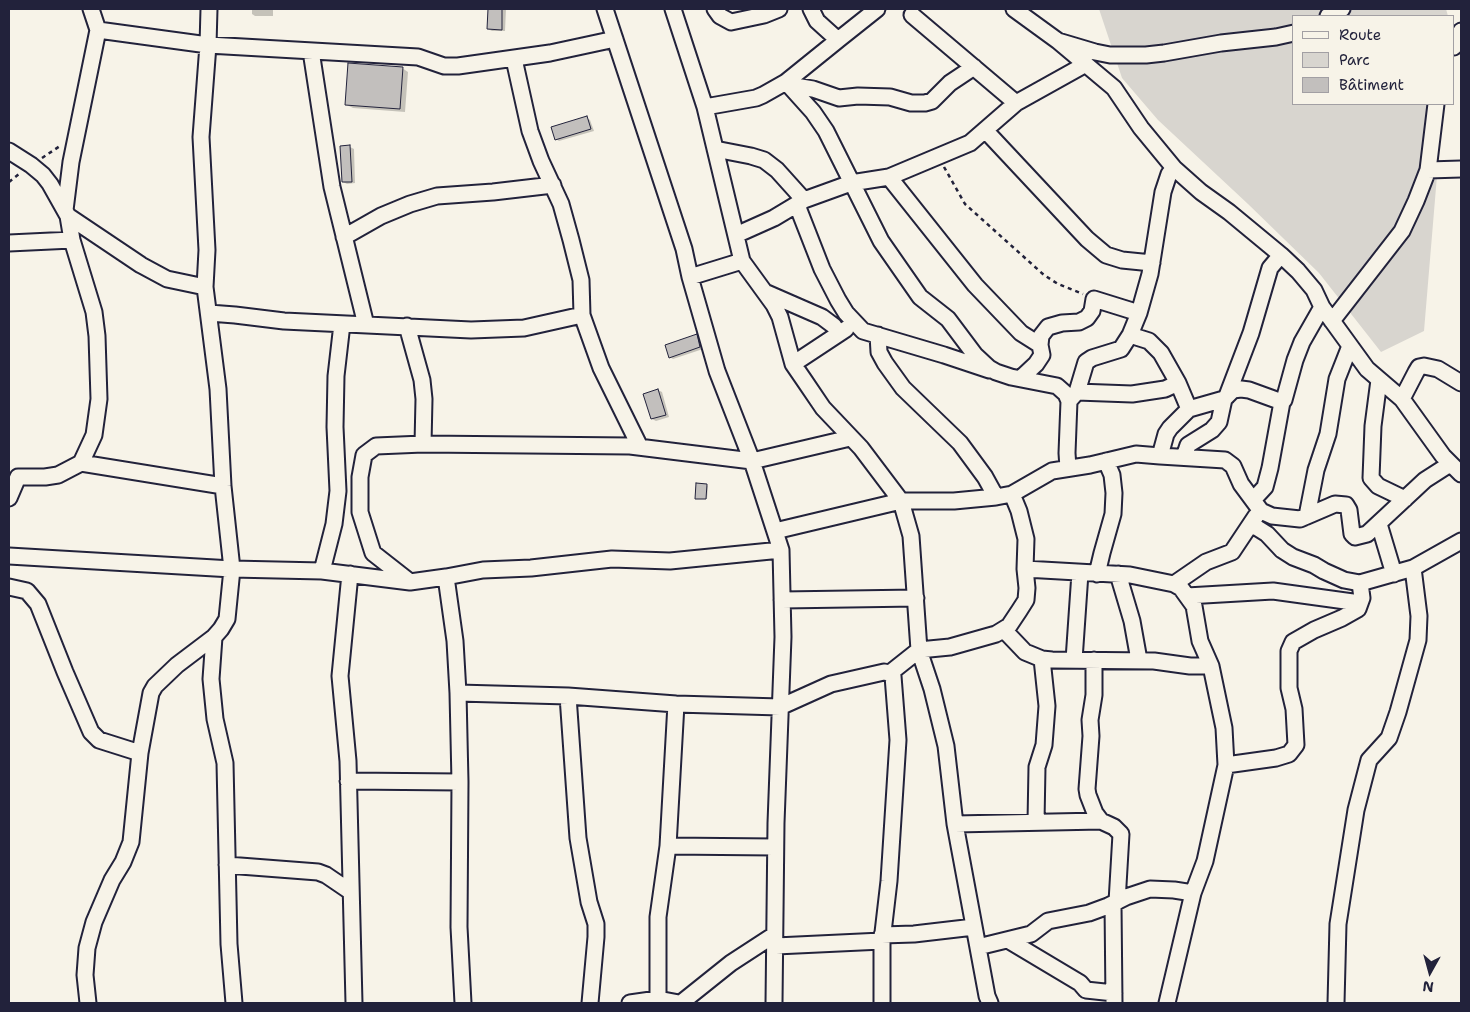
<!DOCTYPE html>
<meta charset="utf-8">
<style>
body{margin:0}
#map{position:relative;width:1470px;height:1012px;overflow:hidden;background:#f7f3e8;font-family:"Shantell Sans",sans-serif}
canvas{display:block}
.frame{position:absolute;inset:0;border:10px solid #22223b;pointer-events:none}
.legend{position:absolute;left:1292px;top:15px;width:162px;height:90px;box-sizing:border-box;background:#f7f3e8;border:1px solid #a29fa3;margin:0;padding:6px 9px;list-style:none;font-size:15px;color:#22223b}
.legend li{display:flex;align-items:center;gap:10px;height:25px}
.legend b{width:25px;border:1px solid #a29fa3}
.north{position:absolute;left:1405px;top:947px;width:50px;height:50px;-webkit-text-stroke:4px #f7f3e8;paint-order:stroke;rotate:187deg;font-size:14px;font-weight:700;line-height:20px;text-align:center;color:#22223b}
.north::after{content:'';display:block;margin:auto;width:18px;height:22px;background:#22223b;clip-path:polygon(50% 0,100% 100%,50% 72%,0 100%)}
</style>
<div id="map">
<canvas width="1470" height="1012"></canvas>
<div class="frame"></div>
<ul class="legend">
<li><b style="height:6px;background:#f7f3e8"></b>Route</li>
<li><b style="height:14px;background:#d8d5cf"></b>Parc</li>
<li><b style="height:14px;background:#c2bfbd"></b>Bâtiment</li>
</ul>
<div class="north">N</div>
</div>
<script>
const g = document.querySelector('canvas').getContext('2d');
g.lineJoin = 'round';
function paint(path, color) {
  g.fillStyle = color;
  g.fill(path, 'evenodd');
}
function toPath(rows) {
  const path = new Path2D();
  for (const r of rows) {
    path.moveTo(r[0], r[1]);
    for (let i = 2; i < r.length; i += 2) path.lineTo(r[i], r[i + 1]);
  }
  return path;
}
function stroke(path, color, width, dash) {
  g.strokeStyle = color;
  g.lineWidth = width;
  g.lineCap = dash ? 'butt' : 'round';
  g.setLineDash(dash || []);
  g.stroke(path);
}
paint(toPath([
 [1099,9,1446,9,1448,16,1294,16,1294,104,1443,104,1424,331,1381,352,1319,273,1248,204,1158,120,1122,78]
]), '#d8d5cf');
paint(toPath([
 [252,9,273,9,273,16,255,16,252,14],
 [489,9,506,9,505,31,492,31,488,29],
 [402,68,408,72,405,112,353,108,347,105],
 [587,118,590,120,594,131,559,141,556,139],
 [350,147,354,149,355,183,347,184,343,182],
 [696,335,700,337,703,349,673,359,670,357],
 [658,390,662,392,669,417,656,421,652,419],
 [707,485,708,486,707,499,698,499]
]), '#0003');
const building = toPath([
 [488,9,502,9,502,30,487,29,488,9],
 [348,63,403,67,400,109,345,105,348,63],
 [587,116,591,129,555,140,551,127,587,116],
 [350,145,352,182,342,182,340,146,350,145],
 [697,334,700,347,669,358,665,345,697,334],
 [658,389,666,415,651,419,643,394,658,389],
 [696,483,707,484,706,499,695,499,696,483]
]);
paint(building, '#c2bfbd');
stroke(building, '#22223b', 1);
const street = toPath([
 [605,9,684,249,690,277,717,371,752,461,781,550,783,637,776,823,774,1003],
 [673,9,705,107,742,261,774,305,780,317,793,364,804,380,823,408,861,448,901,501,911,536,919,650,932,689,946,746,955,824,987,996,990,1003],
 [715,9,720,16,731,22,764,15,779,9],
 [811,9,817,21,838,40,877,9],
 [1014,9,1058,41,1095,52,1110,55,1146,55,1164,53,1221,43,1276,37,1294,33],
 [912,15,1016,103],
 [1328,16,1342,9],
 [98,30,208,45,418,57,444,66,458,66,550,53,615,39],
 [1058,41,1114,88,1141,128,1174,168,1201,192,1229,212,1281,255,1298,271,1314,290,1322,307,1367,369,1402,399,1443,456,1461,474],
 [1454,47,1461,31],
 [311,51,332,187,366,325],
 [514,59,530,131,541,161,561,204,571,240,581,280,582,315,601,368,640,447],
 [786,82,813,112,826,131,881,241,920,297,948,319,975,355,989,368,996,372,1011,377,1057,386,1066,394,1069,401],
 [789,85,813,89,839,98,858,96,890,97,911,103,925,103,932,101,950,83,974,67],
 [705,107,756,98,763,95,786,82,838,40],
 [985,130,1087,239,1106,255,1122,260,1152,263],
 [715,149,751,156,764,160,777,170,804,200],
 [9,151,31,165,43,175,50,184,68,216,72,240,94,312,97,336,99,399,94,435,81,463,58,475,45,477,18,477,9,498],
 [1428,170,1461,169],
 [889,177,975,285,1021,333,1040,345,1042,355,1036,364,1021,378],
 [797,205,822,269,838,300,846,313,863,331,944,355,989,370],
 [65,210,71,162,98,30,91,9],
 [68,216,141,265,167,279,205,287],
 [736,235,774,218,804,200,851,183,889,177,970,143,1016,103,1086,64],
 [344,237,381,216,410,204,437,196,493,192,553,185],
 [9,243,72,240],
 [690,277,742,261],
 [767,293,822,317,834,326,838,334],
 [209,313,235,315,284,321,471,330,524,328,582,315],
 [1332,321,1402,231,1416,201,1428,170,1436,104],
 [407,326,422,380,424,399,423,444,376,446,364,455,360,477,360,512,373,553,410,582],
 [878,335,879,352,885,363,903,388,960,443,985,477,996,497],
 [1130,335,1149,341,1161,353,1178,383,1189,409],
 [1040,345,1041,336,1048,327,1062,323,1079,322,1087,318,1092,311,1094,299,1139,313],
 [793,364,846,329],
 [1379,380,1373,426,1371,478,1378,486,1405,499],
 [1077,392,1132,394,1165,389,1178,383],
 [1227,396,1251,333,1270,268,1281,255],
 [1402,399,1416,372,1419,367,1424,366,1438,369,1461,383],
 [423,444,630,446,752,461,850,438],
 [1160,456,1225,460,1233,466,1241,484,1261,511,1272,516,1300,519,1335,504,1346,505,1349,510,1352,534,1355,537,1367,534,1425,480,1450,464],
 [1184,457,1188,445,1212,430,1219,422,1224,399],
 [81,463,223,486],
 [1068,468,1067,453,1069,401,1077,392,1086,362,1092,358,1121,349,1130,335,1139,313,1150,274,1163,192,1169,174,1174,168],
 [1253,500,1265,487,1270,468,1282,402],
 [1307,516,1316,470,1328,434,1337,379,1350,346],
 [1251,524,1267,534,1282,550,1293,557,1314,565,1324,571,1344,580,1360,583,1413,568,1461,541],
 [1379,524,1394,574],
 [775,531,901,501,954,501,996,497,1012,494,1052,471,1090,465,1136,454,1160,456,1166,434,1170,428,1189,409,1224,399,1233,390,1241,389,1249,390,1282,402,1284,400,1295,360,1302,342,1322,307],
 [9,556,232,569,322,571,410,582,446,577,455,641,458,693,460,782,459,927,463,1003],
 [1025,569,1130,575,1174,584,1181,588,1194,606,1200,641,1211,666,1224,728,1226,765,1205,861,1193,893,1167,1003],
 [322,571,334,524,338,491,335,427,336,376,342,324],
 [350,574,340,676,348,761,354,1003],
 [1097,574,1102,553,1113,514,1114,493,1112,475,1106,461],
 [1118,574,1132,621,1139,660],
 [446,577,483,570,531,568,612,559,670,561,781,550],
 [1174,584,1206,562,1232,552,1256,516],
 [9,587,27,591,38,604,65,672,91,732,99,740,140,753],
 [1187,596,1273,591,1360,603],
 [782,600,916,598],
 [1004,630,1025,652,1042,659,1052,660,1154,661,1190,666,1211,666],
 [214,637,211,679,215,719,225,763,229,944,234,1003],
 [1074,660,1080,573],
 [1094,660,1094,695,1090,720,1091,736,1087,789,1088,795,1095,813,1101,821,1114,827,1121,834,1117,902],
 [458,693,568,696,676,704,780,707,831,684,884,672,890,673,919,650,950,647,996,634,1009,626,1019,611,1026,600,1027,588,1025,569,1026,539,1019,511,1012,494],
 [568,696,578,838,589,902,596,924,596,937,590,1003],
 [676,704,668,846,775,847],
 [1226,765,1276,758,1289,754,1296,745,1294,709,1289,688,1289,651,1293,642,1314,630,1342,618,1358,609,1362,598,1360,583],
 [348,781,460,782],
 [1036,822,1037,767,1044,745,1047,706,1042,659],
 [955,824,1101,821],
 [227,865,318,872,326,875,351,892],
 [1113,904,1114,1002],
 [882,935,914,934,974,927],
 [1008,940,1080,983,1086,990,1114,993],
 [776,946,882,941],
 [978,947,1031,934,1048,921,1089,913,1108,906,1126,897,1150,889,1174,890,1193,893],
 [658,999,658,917,668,846],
 [88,1003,85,975,87,948,94,922,112,880,123,862,131,842,140,753,151,693,155,686,177,665,214,637,221,629,227,619,232,569,223,486,218,389,205,287,207,250,201,137,208,45,209,9],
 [630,1003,658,999,679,1003],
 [681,1003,731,963,774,935],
 [882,1003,882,941,889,881,898,740,893,676,890,673],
 [1336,1003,1338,924,1356,810,1369,760,1389,738,1398,712,1418,640,1419,616,1413,568]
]);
stroke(street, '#22223b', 19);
stroke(toPath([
 [42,158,60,146],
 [944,167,965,204,1044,275,1058,284,1083,294],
 [9,182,19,174]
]), '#22223b', 2.5, [4, 4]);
stroke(street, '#f7f3e8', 15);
</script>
